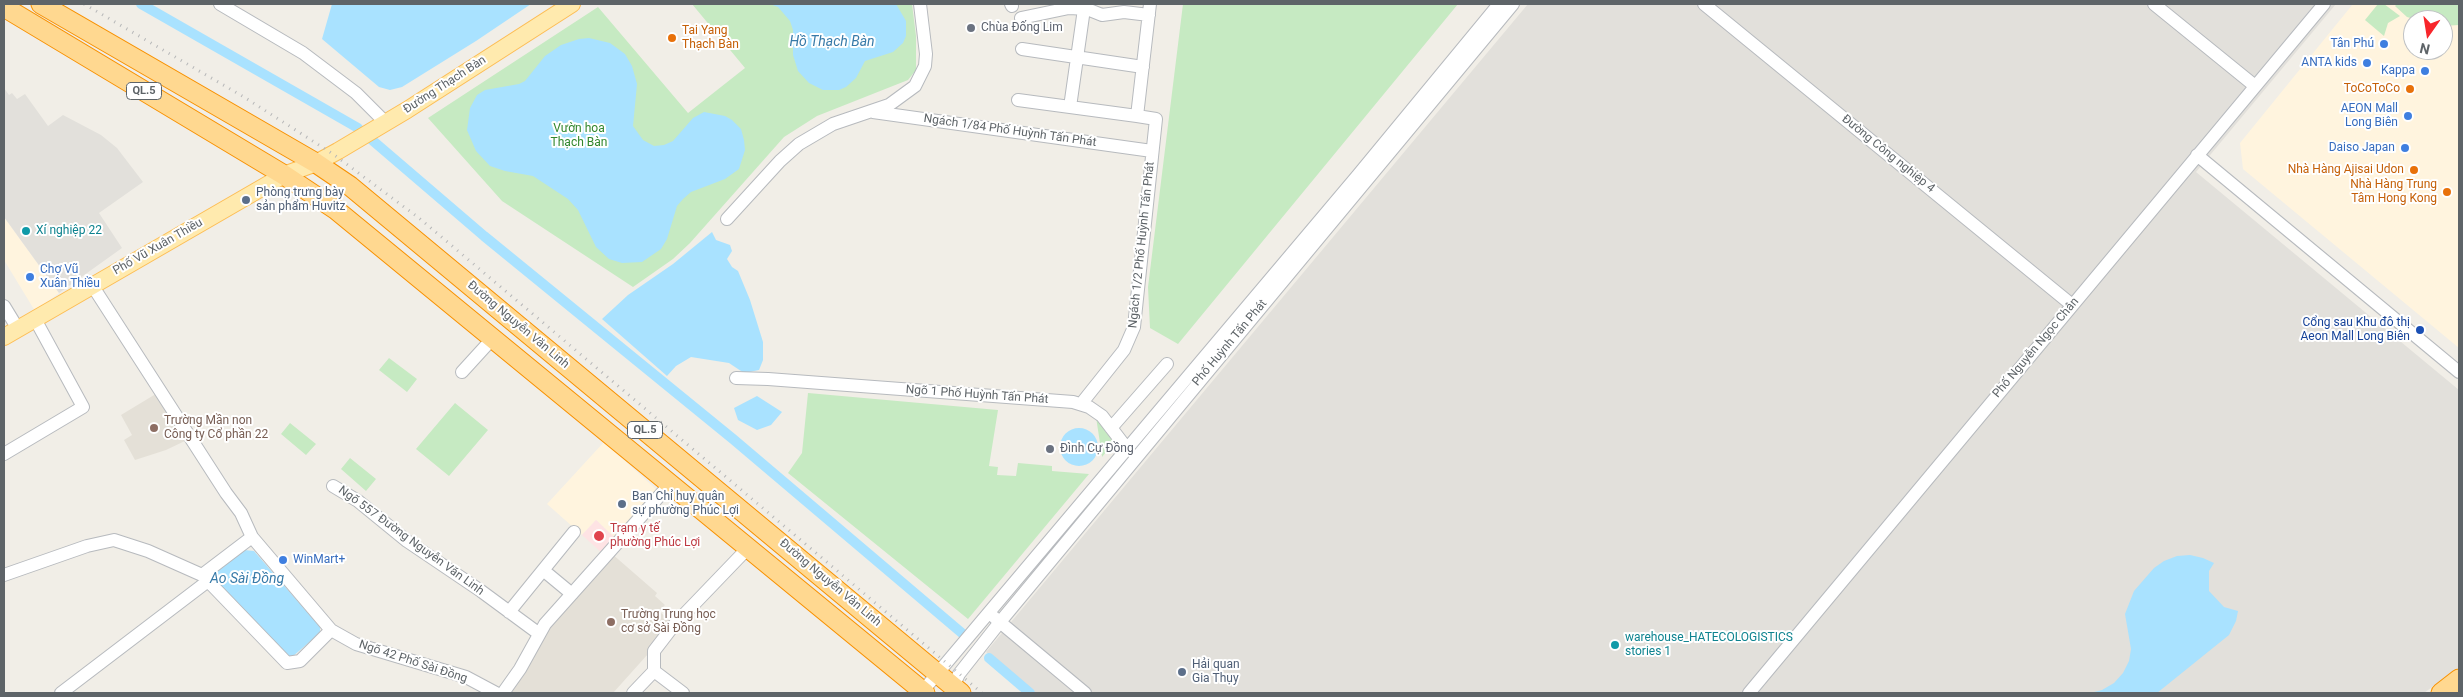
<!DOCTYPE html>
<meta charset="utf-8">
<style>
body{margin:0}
#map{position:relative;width:2463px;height:697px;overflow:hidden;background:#f1eee7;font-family:Roboto,sans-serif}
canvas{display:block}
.frame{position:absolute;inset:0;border:5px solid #5e6468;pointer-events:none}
.north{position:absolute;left:2403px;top:10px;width:50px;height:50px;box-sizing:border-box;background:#fff;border:1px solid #bfc1c3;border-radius:50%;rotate:193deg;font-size:14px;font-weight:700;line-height:20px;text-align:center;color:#5e6468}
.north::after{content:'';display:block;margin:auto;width:18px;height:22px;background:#f8262b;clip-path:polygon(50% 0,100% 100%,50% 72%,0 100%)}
</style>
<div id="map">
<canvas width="2463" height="697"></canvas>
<div class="frame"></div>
<div class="north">N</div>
</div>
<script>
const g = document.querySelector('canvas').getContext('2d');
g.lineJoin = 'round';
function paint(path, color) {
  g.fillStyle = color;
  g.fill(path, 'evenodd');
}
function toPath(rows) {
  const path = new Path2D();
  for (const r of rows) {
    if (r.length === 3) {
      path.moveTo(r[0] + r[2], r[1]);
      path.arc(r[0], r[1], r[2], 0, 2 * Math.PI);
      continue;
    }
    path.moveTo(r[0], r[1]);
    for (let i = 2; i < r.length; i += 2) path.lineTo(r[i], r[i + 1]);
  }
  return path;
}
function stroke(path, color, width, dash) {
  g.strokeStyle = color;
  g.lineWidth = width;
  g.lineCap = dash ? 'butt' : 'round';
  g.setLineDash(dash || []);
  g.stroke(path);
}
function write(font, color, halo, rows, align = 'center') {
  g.font = font + ' Roboto,sans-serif';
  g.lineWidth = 4;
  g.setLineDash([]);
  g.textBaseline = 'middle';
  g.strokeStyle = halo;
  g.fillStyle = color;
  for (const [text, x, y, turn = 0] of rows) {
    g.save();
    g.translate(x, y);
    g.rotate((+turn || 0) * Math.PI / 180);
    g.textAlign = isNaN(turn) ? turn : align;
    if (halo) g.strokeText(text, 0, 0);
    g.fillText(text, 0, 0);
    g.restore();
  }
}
paint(toPath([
 [2353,4,2459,4,2459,348,2243,169,2240,143],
 [2413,20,2443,20,2443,50,2413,50],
 [4,217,59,293,35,311,4,260],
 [604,442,658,491,615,538,596,520,582,535,547,504]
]), '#fff4de');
paint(toPath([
 [1528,4,2336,4,2196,172,2459,390,2459,667,2424,693,1036,693,986,652],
 [4,88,9,95,12,93,17,99,25,94,48,126,63,115,101,135,117,148,143,182,99,213,122,248,59,293,4,217]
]), '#e2e0db');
paint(toPath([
 [159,392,187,440,166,450,135,460,124,440,132,435,121,415],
 [611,553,657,593,655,596,665,605,659,611,674,625,613,693,506,693,547,628]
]), '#e4e0d7');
paint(toPath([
 [596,520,615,538,602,553,582,535]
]), '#fee3e4');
paint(toPath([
 [692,4,912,4,916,36,916,70,908,80,817,116,784,137,690,243,673,259,633,287,502,201,428,118,598,7,688,113,745,68],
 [1183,4,1458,4,1178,344,1150,328,1148,287],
 [2378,4,2384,4,2400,16,2388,23,2384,36,2365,20],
 [2397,4,2459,4,2459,25,2443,26,2443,20,2417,20,2407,17,2395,6],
 [389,358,417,379,407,392,379,370],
 [808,393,998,410,989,466,998,467,997,475,1016,476,1018,463,1052,466,1052,471,1089,474,968,619,788,473,802,453],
 [455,403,488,430,449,476,416,449],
 [1096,417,1115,441,1102,457,1102,456],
 [290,423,316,444,306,455,281,434],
 [350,458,376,479,366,491,341,469]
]), '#c6eac2');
paint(toPath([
 [332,4,531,4,476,41,402,87,390,90,379,87,322,39],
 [770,4,896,4,906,21,906,36,903,43,893,52,865,61,856,78,846,87,839,90,823,90,809,83,798,71,793,55,793,30,790,21,778,7],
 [589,38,610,43,625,54,632,66,637,84,633,126,643,140,654,146,664,145,673,141,693,118,704,112,725,116,732,120,741,129,744,140,745,150,739,169,725,179,691,192,683,199,677,206,667,239,661,249,642,262,622,263,609,259,596,247,578,210,568,199,533,176,505,171,490,166,476,151,467,130,470,108,477,95,485,90,519,84,525,81,545,56,561,45,579,39],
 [712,232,716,240,730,245,732,251,727,259,732,267,738,271,750,300,763,342,763,360,759,370,744,373,729,363,691,357,676,366,667,376,602,319,628,295,673,264],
 [757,396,782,412,771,425,757,430,738,420,734,408],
 [1079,447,19],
 [244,550,254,551,320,627,320,633,292,657,289,657,216,581,215,572],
 [2190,555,2203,558,2214,563,2209,571,2209,591,2224,607,2238,611,2236,621,2229,635,2157,693,2090,693,2102,690,2114,683,2123,673,2129,661,2131,649,2125,614,2134,591,2154,568,2164,561,2177,556]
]), '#a9e2ff');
stroke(toPath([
 [141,4,358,128],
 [372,140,484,236,733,439,963,634],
 [989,658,1030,693]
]), '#a9e2ff', 10);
const minor = toPath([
 [220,4,303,53,356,93,385,122],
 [1011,4,1012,6],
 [1704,4,2072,305],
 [2154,4,2255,86],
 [1021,18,1069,8,1087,9,1102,15,1124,12,1149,15],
 [1022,49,1143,67],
 [1018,100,1137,116,1150,4],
 [1070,107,1084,9],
 [873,112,1152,151],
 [2197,155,2459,372],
 [727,219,780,161,799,144,833,124,889,105,915,86,925,66,926,54,920,4],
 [92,285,226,493,241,513,252,537,331,630,356,644,466,677,496,693],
 [4,306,18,329],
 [462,372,493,338],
 [736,378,768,379,1073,402,1089,407,1102,416,1128,450],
 [1081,404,1124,350,1134,327,1156,119,1137,116],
 [1111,428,1167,364],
 [4,454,83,407,35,319],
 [333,486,358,501,407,541,481,591,538,633],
 [543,570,572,594],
 [4,575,87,546,114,540,148,551,202,575,252,537],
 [509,612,574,532],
 [995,618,1085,693],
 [654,671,683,693],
 [951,691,959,674,1000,622,1513,4],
 [61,693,208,581,287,663,300,661,331,630],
 [503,693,520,669,545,624,670,484],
 [633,693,654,671,654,651,674,625,748,548],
 [921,693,1358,175,1499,4],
 [1749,693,2324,4]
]);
const major = toPath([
 [4,337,284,175,316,163,338,151,407,110,572,4]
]);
const highway = toPath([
 [41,4,316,163,350,186,961,693],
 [4,7,284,175,335,209,925,693],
 [2441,693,2459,679]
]);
stroke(minor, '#b7babe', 14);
stroke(major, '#fdbd54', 18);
stroke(highway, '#f89100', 21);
stroke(minor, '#fff', 12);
stroke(major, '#ffeaae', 16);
stroke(highway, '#ffd890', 19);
stroke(toPath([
 [84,4,244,97,333,154,419,218,982,693]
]), '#b6b7b8', 3, [1, 6]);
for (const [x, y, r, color] of [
 [971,28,5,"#6b7280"],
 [672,38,5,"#e8710a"],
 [2384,44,5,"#3f7fe0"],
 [2367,63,5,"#3f7fe0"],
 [2425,71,5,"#3f7fe0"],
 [2410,89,5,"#e8710a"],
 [2408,116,5,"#3f7fe0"],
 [2405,148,5,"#3f7fe0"],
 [2414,170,5,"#e8710a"],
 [2447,192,5,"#e8710a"],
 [246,200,5,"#5c6f8a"],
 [26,231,5,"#0f9aa8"],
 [30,277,5,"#3f7fe0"],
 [2420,330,5,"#1a4fb4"],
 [154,428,5,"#8d6e63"],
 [1050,449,5,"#6b7280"],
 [622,504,5,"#5c6f8a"],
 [599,536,6,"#e0444e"],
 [283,560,5,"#3f7fe0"],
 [611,622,5,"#8d6e63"],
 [1615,645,5,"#0f9aa8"],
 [1182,672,5,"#5c6f8a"]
]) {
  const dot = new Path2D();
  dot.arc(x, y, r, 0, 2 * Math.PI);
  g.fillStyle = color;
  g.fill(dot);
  stroke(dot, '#fff', 2);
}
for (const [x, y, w] of [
 [144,91,35],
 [645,430,35]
]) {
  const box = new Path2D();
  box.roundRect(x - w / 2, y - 8.5, w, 17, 4);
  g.fillStyle = '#fff';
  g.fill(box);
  stroke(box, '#5e6468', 1);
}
write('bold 11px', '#5e6468', null, [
 ["QL.5",144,91],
 ["QL.5",645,430]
]);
write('12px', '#5b616d', '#fff', [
 ["Chùa Đống Lim",981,28],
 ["Đình Cự Đồng",1060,449]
], 'left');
write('12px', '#c56008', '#fff', [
 ["Tai Yang",682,31,"left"],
 ["Thạch Bàn",682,45,"left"],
 ["ToCoToCo",2400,89],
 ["Nhà Hàng Ajisai Udon",2404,170],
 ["Nhà Hàng Trung",2437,185],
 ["Tâm Hong Kong",2437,199]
], 'right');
write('12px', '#366cbe', '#fff', [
 ["Tân Phú",2374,44],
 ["ANTA kids",2357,63],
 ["Kappa",2415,71],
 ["AEON Mall",2398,109],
 ["Long Biên",2398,123],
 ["Daiso Japan",2395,148],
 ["Chợ Vũ",40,270,"left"],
 ["Xuân Thiều",40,284,"left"],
 ["WinMart+",293,560,"left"]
], 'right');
write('12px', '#5e6468', '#fff', [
 ["Đường Thạch Bàn",445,85,-33],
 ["Ngách 1/84 Phố Huỳnh Tấn Phát",1010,131,8],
 ["Đường Công nghiệp 4",1888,154,39],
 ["Ngách 1/2 Phố Huỳnh Tấn Phát",1142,245,-84],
 ["Phố Vũ Xuân Thiều",158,247,-30],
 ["Đường Nguyễn Văn Linh",518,325,40],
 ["Phố Huỳnh Tấn Phát",1230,343,-50],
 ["Phố Nguyễn Ngọc Chân",2036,348,-50],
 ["Ngõ 1 Phố Huỳnh Tấn Phát",977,395,4],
 ["Ngõ 557 Đường Nguyễn Văn Linh",411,541,36],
 ["Đường Nguyễn Văn Linh",830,583,40],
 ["Ngõ 42 Phố Sài Đồng",413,662,18]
]);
write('12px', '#32872e', '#fff', [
 ["Vườn hoa",579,129],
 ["Thạch Bàn",579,143]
]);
write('12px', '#4e5e75', '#fff', [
 ["Phòng trưng bày",256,193],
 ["sản phẩm Huvitz",256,207],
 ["Ban Chỉ huy quân",632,497],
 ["sự phường Phúc Lợi",632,511],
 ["Hải quan",1192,665],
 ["Gia Thụy",1192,679]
], 'left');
write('12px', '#0d838f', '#fff', [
 ["Xí nghiệp 22",36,231],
 ["warehouse_HATECOLOGISTICS",1625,638],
 ["stories 1",1625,652]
], 'left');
write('12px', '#164399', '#fff', [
 ["Cổng sau Khu đô thị",2410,323],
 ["Aeon Mall Long Biên",2410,337]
], 'right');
write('12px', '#785e54', '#fff', [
 ["Trường Mần non",164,421],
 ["Công ty Cổ phần 22",164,435],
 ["Trường Trung học",621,615],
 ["cơ sở Sài Đồng",621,629]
], 'left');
write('12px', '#be3a42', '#fff', [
 ["Trạm y tế",610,529],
 ["phường Phúc Lợi",610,543]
], 'left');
write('italic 14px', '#377aa8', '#fff', [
 ["Hồ Thạch Bàn",832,42],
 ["Ao Sài Đồng",247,579]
]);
</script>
